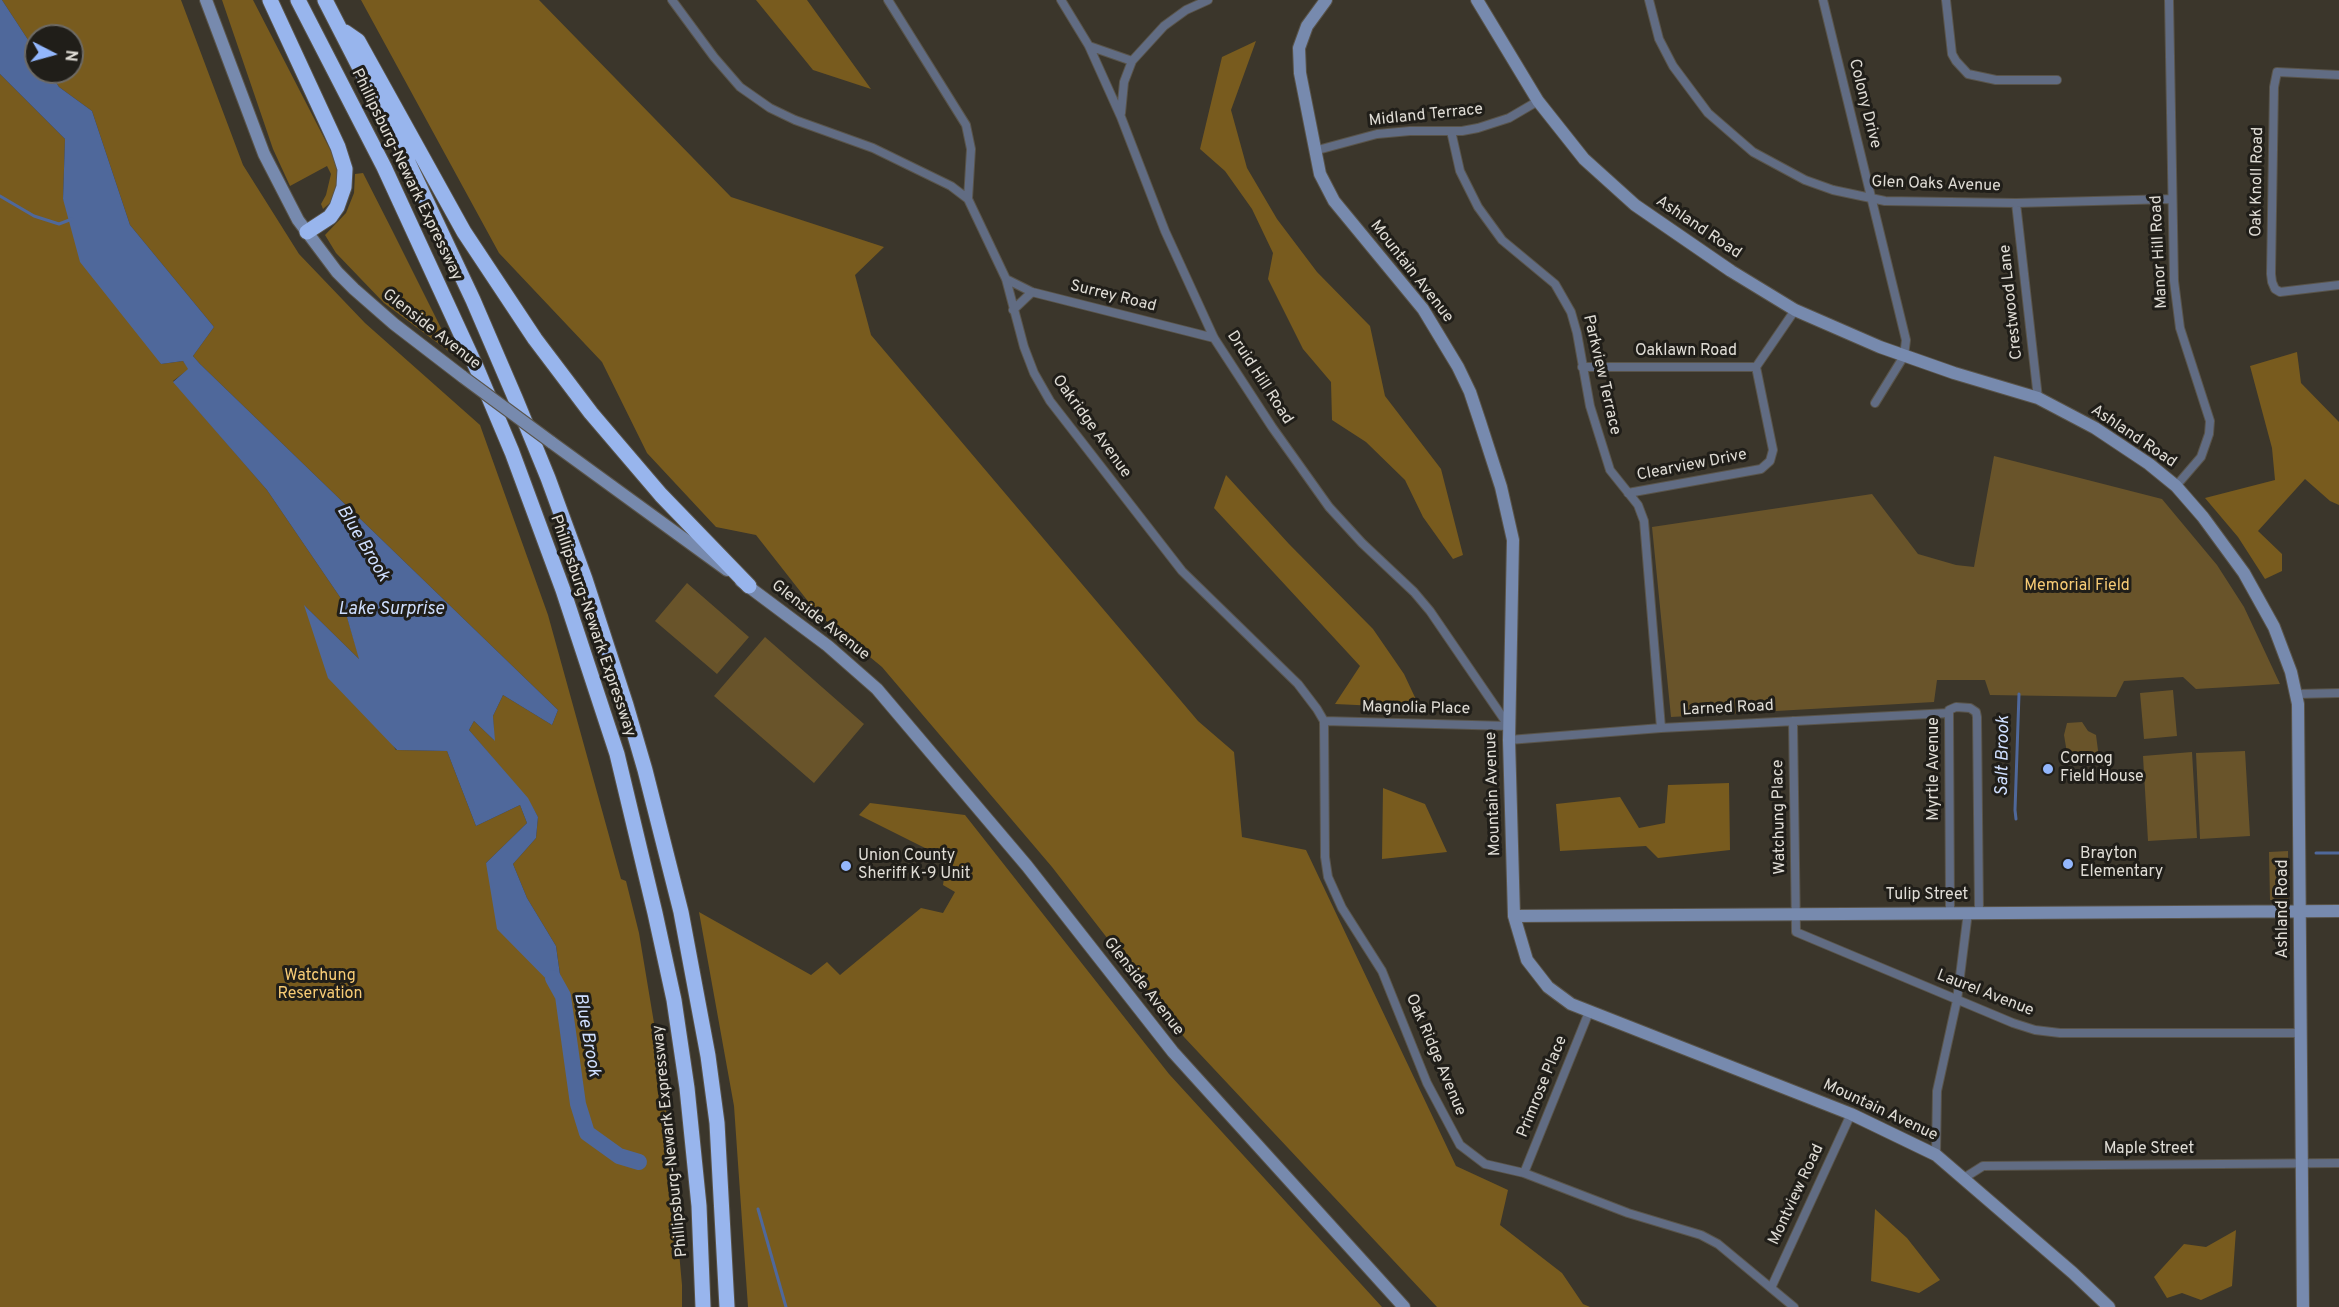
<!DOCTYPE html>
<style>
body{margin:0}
#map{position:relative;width:2339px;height:1307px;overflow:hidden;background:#3b362b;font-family:Overpass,sans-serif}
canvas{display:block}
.north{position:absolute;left:24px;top:24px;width:60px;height:60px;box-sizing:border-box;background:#201e19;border:2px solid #6d6a65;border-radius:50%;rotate:96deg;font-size:16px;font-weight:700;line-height:24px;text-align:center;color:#e0ddd6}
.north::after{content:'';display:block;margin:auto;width:21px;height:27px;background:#93b7fd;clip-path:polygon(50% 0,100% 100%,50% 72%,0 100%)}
</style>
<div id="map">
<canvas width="2339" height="1307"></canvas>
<div class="north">N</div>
</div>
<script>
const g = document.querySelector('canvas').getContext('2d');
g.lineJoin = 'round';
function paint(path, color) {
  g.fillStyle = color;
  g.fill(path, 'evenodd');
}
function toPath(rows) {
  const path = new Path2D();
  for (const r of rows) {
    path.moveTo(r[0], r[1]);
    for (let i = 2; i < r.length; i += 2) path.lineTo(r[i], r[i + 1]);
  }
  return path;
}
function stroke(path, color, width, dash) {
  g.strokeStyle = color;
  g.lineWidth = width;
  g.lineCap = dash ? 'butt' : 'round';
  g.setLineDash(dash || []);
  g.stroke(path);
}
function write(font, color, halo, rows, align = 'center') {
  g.font = font + ' Overpass,sans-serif';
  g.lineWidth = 6;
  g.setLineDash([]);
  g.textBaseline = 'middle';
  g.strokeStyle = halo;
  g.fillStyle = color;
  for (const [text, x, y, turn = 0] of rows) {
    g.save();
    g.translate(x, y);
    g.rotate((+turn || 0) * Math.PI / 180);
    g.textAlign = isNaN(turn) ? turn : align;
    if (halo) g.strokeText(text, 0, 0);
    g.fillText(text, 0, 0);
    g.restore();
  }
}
paint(toPath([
 [1994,456,2162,499,2217,565,2244,607,2280,684,2196,689,2183,677,2124,681,2116,697,1990,695,1985,680,1937,680,1934,702,1671,717,1652,527,1872,494,1918,554,1956,565,1974,567],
 [687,583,749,637,717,674,655,621],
 [765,637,864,724,814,783,714,696],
 [2173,690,2177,736,2144,739,2140,693],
 [2082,722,2088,731,2096,735,2099,758,2085,760,2084,755,2078,756,2067,753,2064,735,2067,723],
 [2245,751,2250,836,2200,839,2196,753],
 [2192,752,2197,838,2148,841,2143,756],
 [2288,851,2288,900,2270,900,2269,852]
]), '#69542a');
paint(toPath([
 [2,0,181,0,243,165,299,254,365,323,480,425,548,615,621,879,626,881,639,933,663,1077,682,1285,682,1307,0,1307,0,74,65,139,63,199,161,364,183,361,189,369,173,381,267,490,342,600,360,660,305,606,396,750,447,751,476,826,520,805,527,823,486,863,563,995,556,946,527,898,513,864,536,838,538,817,527,798,469,730,474,721,494,740,493,716,503,695,552,725,558,710,200,364,193,356,214,327,130,225,92,111,59,87,49,72,72,72,72,36,36,36,36,52],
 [222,0,253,0,336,161,339,174,337,189,331,202,323,209,321,204,326,195,331,174,327,166,290,186,273,149],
 [361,0,539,0,731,197,884,247,855,275,871,335,1198,721,1234,752,1242,837,1306,850,1456,1166,1508,1190,1500,1225,1562,1273,1583,1304,1590,1307,1437,1307,1184,1037,1052,867,882,667,818,614,756,535,716,527,647,453,602,362,499,253],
 [756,0,807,0,871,89,813,70],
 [1256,41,1231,110,1247,168,1277,219,1317,272,1370,326,1385,396,1441,469,1463,555,1453,559,1423,517,1405,480,1366,442,1332,420,1331,382,1303,349,1268,279,1273,253,1252,209,1225,171,1200,149,1222,57],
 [363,173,392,230,455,356,384,303,336,253,325,235,346,213,354,193,355,174],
 [2297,352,2301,383,2339,422,2339,505,2330,501,2305,479,2258,531,2282,554,2282,571,2265,579,2238,537,2205,498,2275,480,2272,448,2250,366],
 [1226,475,1289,544,1373,629,1404,674,1420,708,1335,704,1360,666,1214,508],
 [1729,783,1730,850,1658,858,1646,846,1560,851,1556,804,1620,797,1639,828,1665,823,1668,785],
 [1383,788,1425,804,1447,852,1382,859],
 [870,803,965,815,1169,1074,1382,1307,748,1307,734,1106,699,912,811,975,827,962,840,975,921,908,943,913,955,892,943,885,947,859,859,815],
 [1875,1209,1907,1238,1940,1280,1919,1293,1871,1281],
 [2236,1230,2232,1286,2201,1300,2182,1293,2167,1298,2154,1277,2184,1244,2206,1247]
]), '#785b1e');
paint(toPath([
 [0,0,2,0,36,52,36,72,49,72,59,87,92,111,130,225,214,327,193,356,200,364,558,710,552,725,503,695,493,716,495,741,474,721,469,730,528,798,538,817,536,838,513,864,527,898,556,946,563,996,497,929,486,863,527,823,520,805,476,826,447,751,397,750,328,678,304,605,359,659,342,600,267,490,173,382,188,369,183,361,161,364,80,262,63,199,65,139,0,74]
]), '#4f689b');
stroke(toPath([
 [0,196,34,216,59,224,72,219],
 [2016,819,2015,810,2019,694],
 [2316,853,2339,853],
 [758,1209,786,1307]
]), '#4f689b', 3);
stroke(toPath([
 [553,978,563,996,578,1104,587,1133,619,1156,639,1162]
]), '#4f689b', 16);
const street = toPath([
 [672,0,714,57,740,87,770,108,795,120,873,148,951,186,968,199,1006,279,1024,347,1034,373,1050,401,1182,571,1298,684,1317,709,1324,721,1325,857,1328,877,1342,908,1382,971,1427,1083,1460,1145,1485,1164,1524,1173,1628,1213,1701,1235,1718,1244,1794,1307],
 [888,0,966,125,971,149,968,199],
 [1061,0,1089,46,1121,117,1165,231,1214,338,1272,427,1329,507,1362,543,1414,592,1430,611,1508,725],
 [1649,0,1659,39,1673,66,1708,113,1753,152,1805,180,1833,190,1885,201,2016,203,2172,199],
 [1823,0,1906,340,1904,356,1875,403],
 [1946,0,1952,54,1956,61,1968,74,1996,80,2057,80],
 [2169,0,2174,281,2180,328,2210,421,2209,434,2201,457,2176,486],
 [1089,46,1132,61],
 [2339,75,2277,72,2274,87,2271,274,2272,282,2275,289,2280,292,2339,285],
 [1121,113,1124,82,1132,61,1164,26,1186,10,1208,0],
 [1451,131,1460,171,1478,207,1502,240,1555,284,1571,312,1577,333,1590,406,1610,470,1638,505,1644,521,1661,728],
 [1314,151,1377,134,1410,131,1462,131,1478,128,1509,118,1538,101],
 [2016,203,2038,398],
 [1006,279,1032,292,1214,338],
 [1013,310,1032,292],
 [1582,367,1756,367],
 [1756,367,1795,310],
 [1628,493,1761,469,1770,461,1773,450,1756,367],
 [2296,694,2339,693],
 [1324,721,1509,726],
 [1793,721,1796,932,2013,1023,2035,1030,2060,1033,2301,1033],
 [1509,740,1661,728,1949,713],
 [1950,912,1949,713,1949,710,1956,707,1970,708,1976,712,1977,717,1979,912],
 [1936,1155,1937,1091,1957,1000,1968,912],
 [1524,1173,1589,1012],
 [1964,1178,1983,1166,2339,1163],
 [1771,1288,1851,1114]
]);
const secondary = toPath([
 [206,0,264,154,298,220,337,272,354,289,394,324,463,377],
 [1326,0,1307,26,1299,48,1300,73,1320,174,1334,201,1423,309,1458,367,1470,392,1480,422,1501,487,1513,540,1509,740,1514,916,1527,960,1548,987,1571,1004,1851,1114,1936,1155,2073,1273,2109,1307],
 [1477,0,1538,101,1584,159,1635,205,1731,271,1795,310,1880,347,1954,373,2038,398,2095,428,2149,464,2176,486,2203,517,2244,573,2274,627,2291,672,2298,704,2303,1307],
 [551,442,727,570],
 [741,581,828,646,877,689,1027,866,1173,1052,1404,1307],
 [1514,916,2339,911]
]);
const highway = toPath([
 [270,0,338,147,345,169,344,187,337,207,330,217,307,232],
 [298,0,384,167,477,369,512,452,563,590,617,754,655,913,674,1000,687,1088,699,1206,703,1307],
 [325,0,406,158,473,300,516,400,548,478,585,579,626,705,645,770,681,912,708,1056,717,1123,727,1307],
 [345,32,358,41,464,232,535,339,591,413,661,495,749,586]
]);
stroke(street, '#59544a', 10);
stroke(secondary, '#59544a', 14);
stroke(highway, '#59544a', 17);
stroke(street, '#616c83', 8);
stroke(secondary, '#778aae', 12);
stroke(highway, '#98b5ed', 15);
const secondaryBridge = toPath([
 [463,377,551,442]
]);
stroke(secondaryBridge, '#59544a', 14, []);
stroke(secondaryBridge, '#778aae', 12);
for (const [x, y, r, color] of [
 [2048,769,6,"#93b7fd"],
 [2068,864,6,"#93b7fd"],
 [846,866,6,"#93b7fd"]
]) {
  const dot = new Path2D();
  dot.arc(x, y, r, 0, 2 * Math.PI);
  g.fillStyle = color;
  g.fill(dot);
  stroke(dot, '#201e19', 2);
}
write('16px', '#e0ddd6', '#201e19', [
 ["Colony Drive",1864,104,76],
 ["Midland Terrace",1426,116,-6],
 ["Phillipsburg-Newark Expressway",406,175,64],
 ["Oak Knoll Road",2258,182,-89],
 ["Glen Oaks Avenue",1936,185,2],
 ["Ashland Road",1698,228,34],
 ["Manor Hill Road",2160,252,-93],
 ["Mountain Avenue",1411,272,52],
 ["Surrey Road",1113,297,14],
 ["Crestwood Lane",2012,302,-96],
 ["Glenside Avenue",431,330,38],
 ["Oaklawn Road",1686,352],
 ["Parkview Terrace",1601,375,77],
 ["Druid Hill Road",1259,378,57],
 ["Oakridge Avenue",1091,427,54],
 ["Ashland Road",2133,437,34],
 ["Clearview Drive",1692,466,-11],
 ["Glenside Avenue",820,621,38],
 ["Phillipsburg-Newark Expressway",592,626,71],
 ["Magnolia Place",1416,709,1],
 ["Larned Road",1728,709,-3],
 ["Myrtle Avenue",1935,769,-90],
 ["Mountain Avenue",1494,794,-92],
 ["Watchung Place",1780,817,-91],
 ["Tulip Street",1927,896],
 ["Ashland Road",2284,909,-90],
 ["Glenside Avenue",1143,987,52],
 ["Laurel Avenue",1985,994,21],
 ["Oak Ridge Avenue",1435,1055,67],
 ["Primrose Place",1543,1087,-68],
 ["Mountain Avenue",1880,1111,25],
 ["Phillipsburg-Newark Expressway",671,1141,-96],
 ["Maple Street",2149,1150],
 ["Montview Road",1797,1195,-65]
]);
write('16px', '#f7cb75', '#201e19', [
 ["Memorial Field",2077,587],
 ["Watchung",320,977],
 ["Reservation",320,995]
]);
write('16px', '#e0ddd6', '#201e19', [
 ["Cornog",2060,760],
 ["Field House",2060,778],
 ["Brayton",2080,855],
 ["Elementary",2080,873],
 ["Union County",858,857],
 ["Sheriff K-9 Unit",858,875]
], 'left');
write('italic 18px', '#cfdfff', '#201e19', [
 ["Blue Brook",362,544,59],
 ["Lake Surprise",391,610],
 ["Salt Brook",2004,756,-89],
 ["Blue Brook",586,1035,80]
]);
</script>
